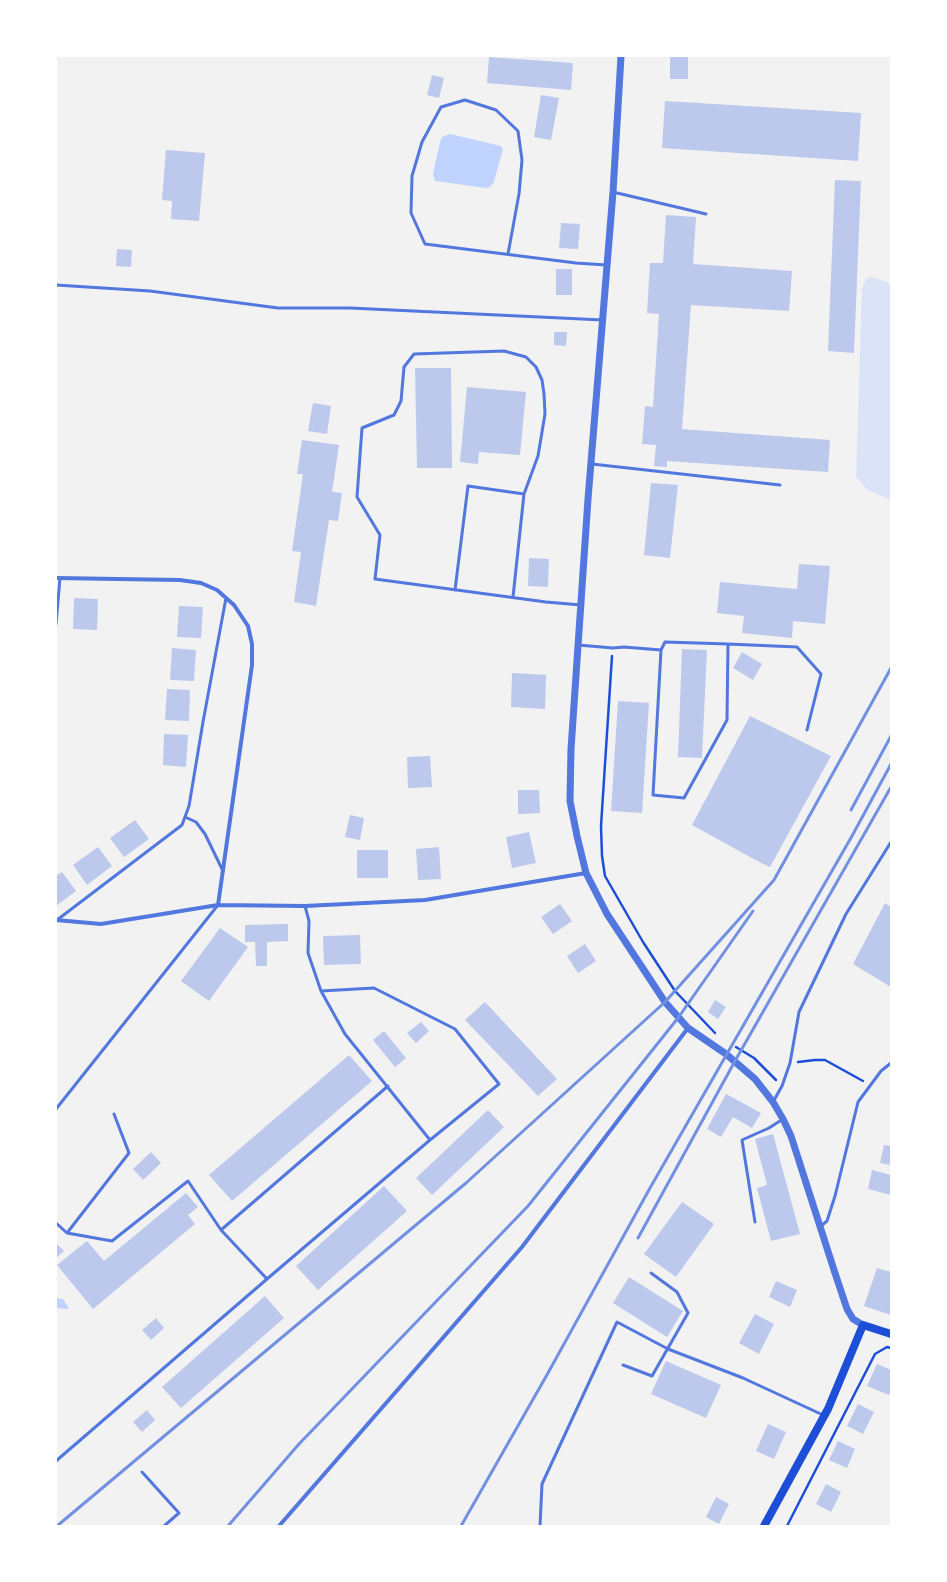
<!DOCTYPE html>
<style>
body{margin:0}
#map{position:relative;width:947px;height:1582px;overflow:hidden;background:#f2f2f2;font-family:Ubuntu,sans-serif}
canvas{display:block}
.frame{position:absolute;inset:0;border:57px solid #fff;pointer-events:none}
</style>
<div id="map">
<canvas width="947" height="1582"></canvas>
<div class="frame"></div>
</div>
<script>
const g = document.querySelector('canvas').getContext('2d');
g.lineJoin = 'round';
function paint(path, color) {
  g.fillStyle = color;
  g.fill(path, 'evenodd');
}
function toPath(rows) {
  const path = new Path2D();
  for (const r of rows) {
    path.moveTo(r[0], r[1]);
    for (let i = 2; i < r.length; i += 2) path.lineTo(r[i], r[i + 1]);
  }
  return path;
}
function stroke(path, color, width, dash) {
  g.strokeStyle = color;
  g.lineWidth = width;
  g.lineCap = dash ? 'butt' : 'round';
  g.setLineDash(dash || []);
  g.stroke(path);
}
paint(toPath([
 [872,277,887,282,891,287,891,500,867,490,856,477,862,288,866,279]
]), '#dbe4f7');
paint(toPath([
 [450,134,501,146,503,149,494,182,490,187,486,188,435,181,433,174,440,142,442,137],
 [56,1298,63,1299,69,1309,56,1308]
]), '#bfd3fe');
paint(toPath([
 [670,56,688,56,688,79,670,79],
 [489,57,573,63,571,90,487,83],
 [432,75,444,78,439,98,427,95],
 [541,95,559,98,551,140,534,137],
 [665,101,861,113,858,161,662,148],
 [166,150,205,153,199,221,171,219,172,201,162,200],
 [835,180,861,181,854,353,828,351],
 [666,215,696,217,693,264,792,271,789,311,691,305,682,429,830,440,828,472,667,461,667,467,654,466,656,445,642,444,645,406,653,407,659,314,647,313,650,263,663,263],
 [561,223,580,224,578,249,559,248],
 [117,249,132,250,131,267,116,266],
 [556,269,572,269,572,295,556,295],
 [554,332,567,332,566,346,554,345],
 [415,368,451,368,452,468,417,468],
 [467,387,526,392,520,455,479,452,478,464,460,462],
 [313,403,331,406,327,434,308,431],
 [302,440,339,445,332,492,342,493,338,521,329,520,316,606,294,602,301,552,292,551,303,474,297,474],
 [651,483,678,485,670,558,644,555],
 [529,558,549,559,548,587,528,586],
 [799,564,830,566,825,624,793,621,792,638,742,633,744,616,717,613,720,582,797,589],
 [74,598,98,599,97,630,73,629],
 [179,606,203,607,201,638,177,637],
 [172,648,196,650,194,681,170,680],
 [682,649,707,650,702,758,678,757],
 [742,652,762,664,753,680,733,668],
 [512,673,546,675,545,709,511,707],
 [167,689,190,690,189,721,165,720],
 [618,701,649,703,642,813,611,811],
 [750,716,831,756,770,867,761,863,692,825],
 [164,734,188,735,186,767,163,765],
 [430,756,432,787,408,788,407,757],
 [518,790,539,790,540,813,518,814],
 [350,815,364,818,360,840,345,837],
 [135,820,149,839,124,857,110,838],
 [529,832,536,863,512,868,506,837],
 [98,847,112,866,87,885,73,865],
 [439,847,441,879,418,880,416,849],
 [357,850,388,850,388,878,357,878],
 [62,872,76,891,56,906,56,876],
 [885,903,891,907,891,987,853,964],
 [560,904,572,921,553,934,541,917],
 [288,924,288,941,267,942,267,966,256,966,255,942,245,942,245,925],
 [220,928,248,947,209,1001,181,981],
 [360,935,361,964,324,965,323,936],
 [585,944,596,961,578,973,567,956],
 [715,1000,726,1007,718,1019,708,1012],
 [485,1002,557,1079,538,1096,465,1020],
 [421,1022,429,1031,416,1043,407,1033],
 [384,1031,406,1058,395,1067,373,1040],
 [349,1055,372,1081,232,1201,209,1175],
 [726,1094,761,1113,752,1128,733,1117,721,1137,707,1129],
 [488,1110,504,1127,432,1195,416,1178],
 [773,1134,800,1234,771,1241,757,1188,767,1185,755,1139],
 [884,1145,891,1146,891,1165,880,1163],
 [151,1152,161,1163,143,1180,133,1169],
 [872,1170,891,1175,891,1195,868,1189],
 [384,1186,407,1211,318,1290,296,1266],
 [186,1193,198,1207,188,1215,195,1224,93,1309,57,1265,87,1241,104,1261],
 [682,1202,714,1224,676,1277,644,1254],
 [56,1243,64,1251,56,1258],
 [877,1268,891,1272,891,1315,864,1306],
 [629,1277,683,1311,667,1337,613,1303],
 [776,1281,797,1290,790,1307,769,1297],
 [265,1296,284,1318,181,1408,162,1387],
 [755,1314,774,1324,759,1354,739,1343],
 [156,1318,164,1328,151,1340,142,1330],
 [666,1361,721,1385,706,1418,651,1394],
 [877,1364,891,1370,891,1390,889,1395,867,1386],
 [858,1404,874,1412,863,1434,847,1426],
 [147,1410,155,1420,142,1432,133,1422],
 [768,1424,786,1432,774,1459,756,1451],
 [838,1441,855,1449,847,1468,829,1460],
 [826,1484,841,1492,831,1512,816,1504],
 [716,1497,729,1504,719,1524,706,1517]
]), '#bdc9ec');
stroke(toPath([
 [612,656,601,826,602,856,605,876,643,942,675,991,715,1033],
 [736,1047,754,1058,776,1080],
 [798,1062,815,1060,825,1060,863,1081],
 [787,1526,875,1354,887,1347,891,1348]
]), '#1d4ed8', 2.5);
stroke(toPath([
 [613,192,706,214],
 [508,254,519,194,522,160,518,131,496,110,465,100,441,107,422,142,412,176,411,213,425,244,576,263,606,265],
 [56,285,150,291,278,308,350,308,603,320],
 [592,464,780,485],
 [455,590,468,486,524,494],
 [513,597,524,494,538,456,545,414,544,394,542,380,536,367,526,357,504,351,414,354,404,367,401,401,394,415,362,428,357,497,380,535,375,579,546,602,581,605],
 [56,624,60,578],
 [728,644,797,647,821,674,807,730],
 [578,645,613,648,624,647,661,650,653,795,684,798,727,720,728,644,665,642,661,650],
 [185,817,196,822,205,834,223,871],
 [57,920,182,825,189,806,203,722,226,598],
 [321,991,374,988,455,1029,499,1084,430,1140],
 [773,1102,782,1086,790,1063,799,1012,846,914,891,842],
 [56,1109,218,905],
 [755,1222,742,1140,769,1128,783,1119],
 [56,1223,67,1233,112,1241,188,1181,221,1230],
 [821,1226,827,1221,835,1196,858,1102,881,1071,891,1063],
 [67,1233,129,1153,114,1114],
 [267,1279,221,1230,388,1086],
 [623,1365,652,1376,688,1313,677,1292,651,1273],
 [56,1461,267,1279,430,1140,345,1034,321,991,308,953,309,921,305,906],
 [142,1472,179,1513,164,1526],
 [540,1526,542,1484,617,1322,668,1349,743,1378,823,1415]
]), '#5277de', 3);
stroke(toPath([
 [56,578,180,580,201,583,217,590,234,605,248,626,252,644,252,665,218,905],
 [56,920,101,924,218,905,305,906,425,900,586,873],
 [279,1526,522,1247,688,1028]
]), '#5277de', 4);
stroke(toPath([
 [621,56,613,192,588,499,571,749,570,801,577,836,586,873,607,914,665,1002,688,1028,726,1054,755,1079,773,1102,783,1119,791,1136,834,1270,847,1309,853,1319,863,1325]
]), '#5277de', 7);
stroke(toPath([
 [764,1526,828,1409,863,1325,891,1334]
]), '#1d4ed8', 8);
stroke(toPath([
 [851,810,891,736],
 [638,1238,735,1061,891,787],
 [57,1526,466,1183,665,1002,774,880,891,668],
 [228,1526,299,1444,528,1206,678,1018,753,911],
 [461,1526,548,1373,650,1188,852,836,891,764]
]), '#7290e2', 3);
</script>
